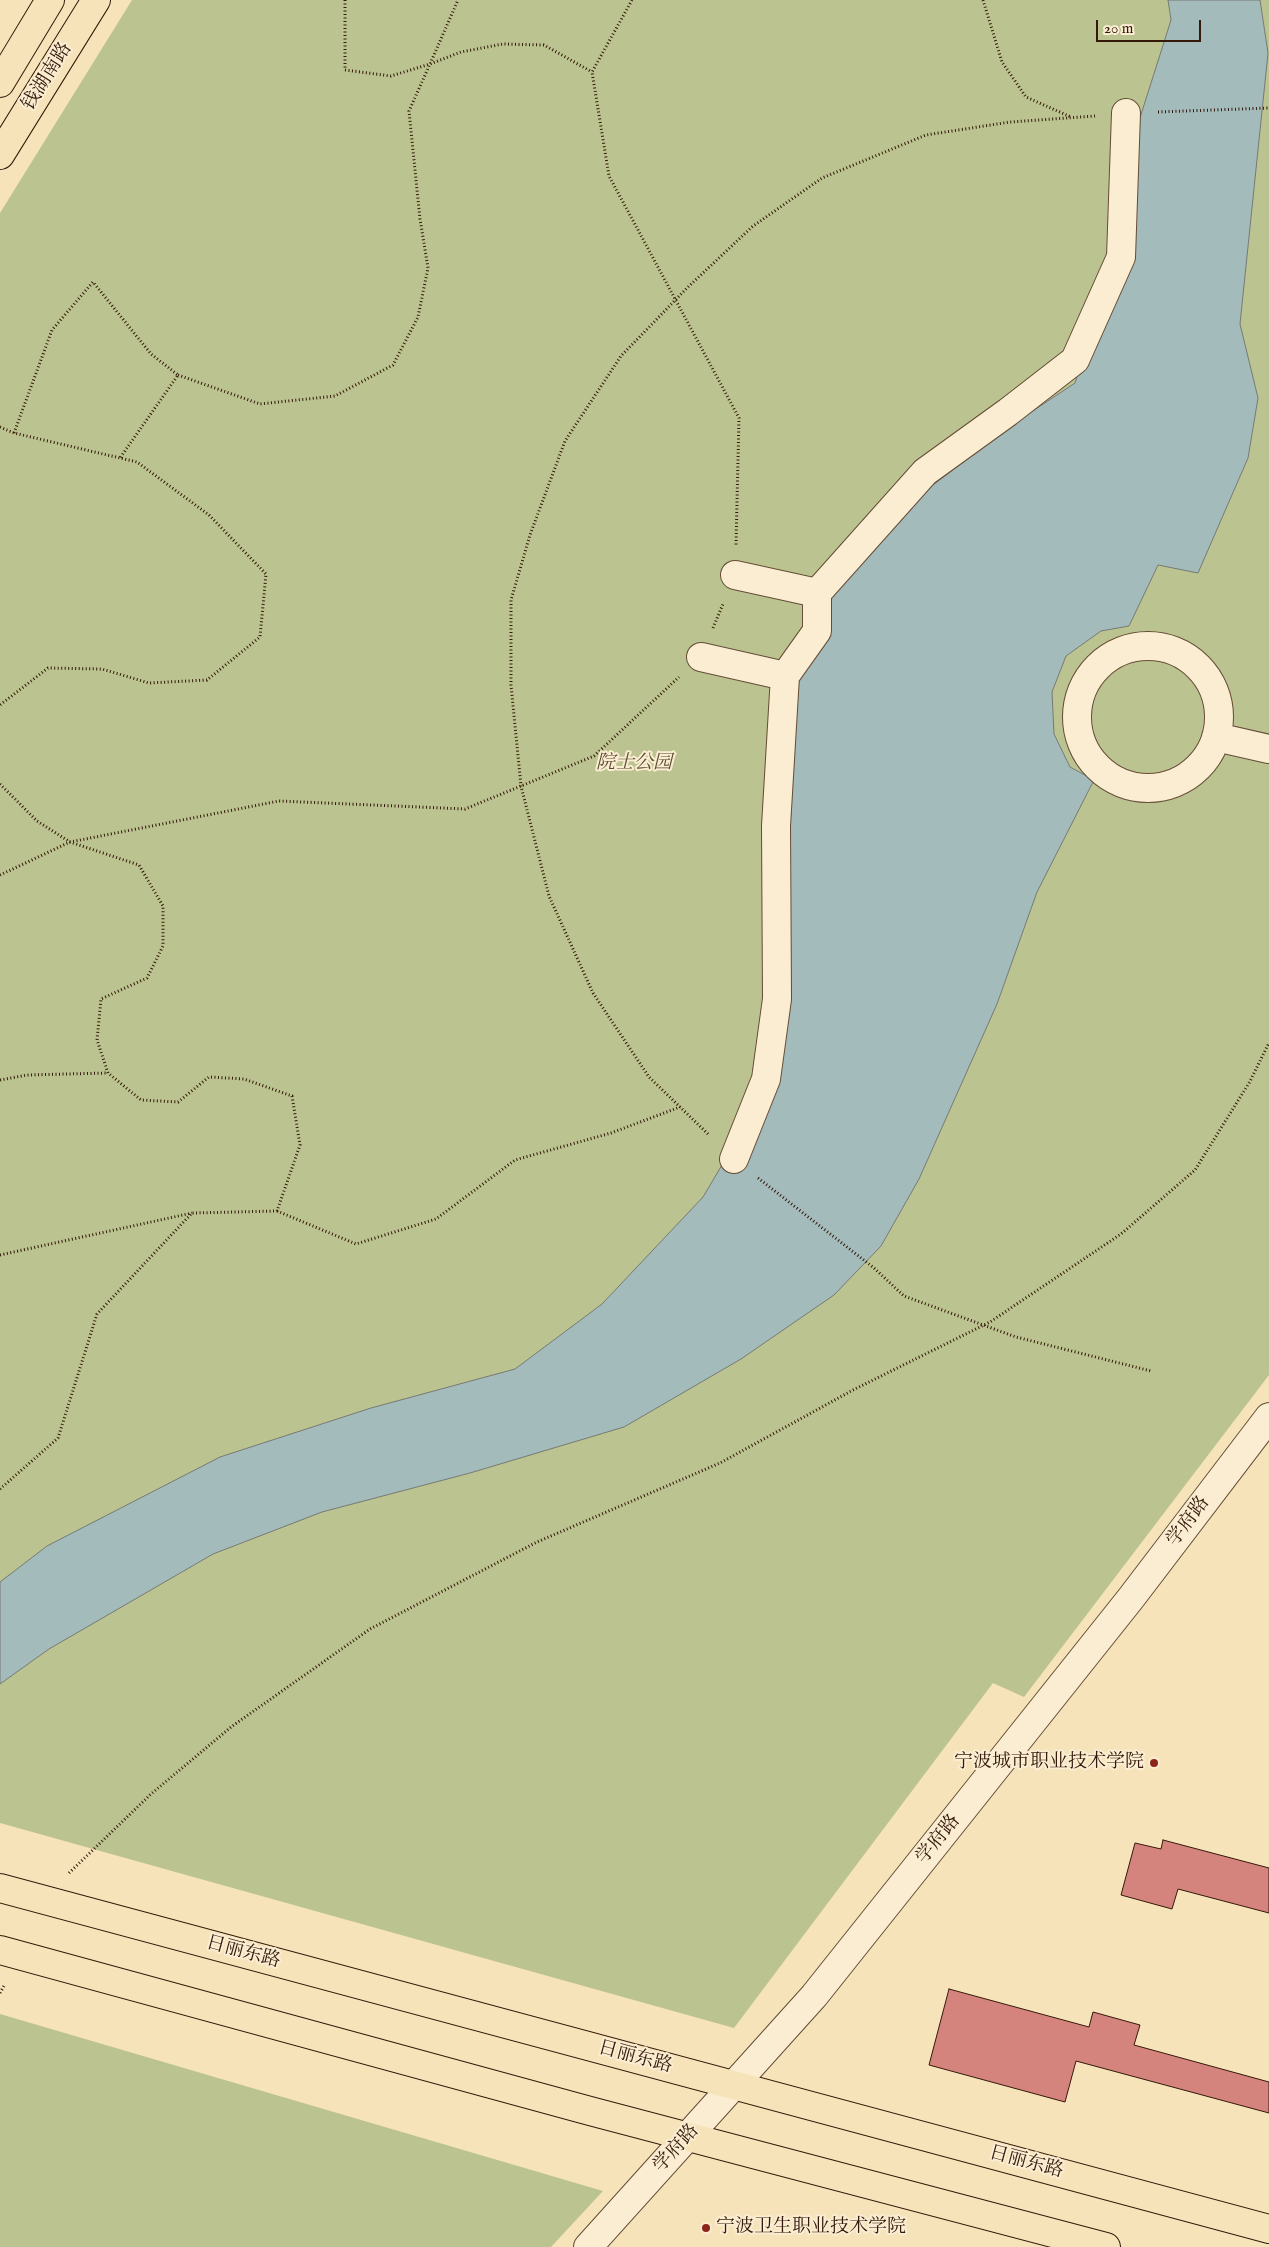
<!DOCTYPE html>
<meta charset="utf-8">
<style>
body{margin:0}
#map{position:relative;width:1269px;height:2247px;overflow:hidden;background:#f7e3b9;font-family:"IM FELL English",serif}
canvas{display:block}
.scale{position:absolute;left:1096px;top:20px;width:105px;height:22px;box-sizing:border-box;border:2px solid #34190a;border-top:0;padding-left:6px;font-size:15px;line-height:18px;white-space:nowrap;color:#34190a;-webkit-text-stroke:4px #faedd2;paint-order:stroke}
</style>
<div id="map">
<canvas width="1269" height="2247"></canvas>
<div class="scale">20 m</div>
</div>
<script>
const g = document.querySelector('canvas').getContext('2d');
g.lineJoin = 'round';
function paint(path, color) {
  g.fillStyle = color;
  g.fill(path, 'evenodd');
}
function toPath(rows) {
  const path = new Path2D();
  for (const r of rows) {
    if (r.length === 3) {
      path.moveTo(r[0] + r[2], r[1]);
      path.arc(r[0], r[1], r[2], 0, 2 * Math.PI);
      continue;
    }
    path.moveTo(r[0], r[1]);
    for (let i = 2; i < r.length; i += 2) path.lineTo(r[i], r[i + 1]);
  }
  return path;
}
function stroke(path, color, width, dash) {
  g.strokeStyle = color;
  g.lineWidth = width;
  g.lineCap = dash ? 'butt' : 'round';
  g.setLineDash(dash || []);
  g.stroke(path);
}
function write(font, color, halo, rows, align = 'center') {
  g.font = font + ' "IM FELL English","Noto Serif SC",serif';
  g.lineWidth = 4;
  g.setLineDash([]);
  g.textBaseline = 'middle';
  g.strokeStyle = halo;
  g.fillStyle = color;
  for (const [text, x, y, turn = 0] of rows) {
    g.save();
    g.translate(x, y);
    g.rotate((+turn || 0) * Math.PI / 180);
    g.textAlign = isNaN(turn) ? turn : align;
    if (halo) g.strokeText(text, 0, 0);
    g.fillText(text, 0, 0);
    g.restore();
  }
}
paint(toPath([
 [132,0,1269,0,1269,1375,1024,1697,993,1683,734,2028,0,1823,0,213],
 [0,2014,603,2191,551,2247,0,2247]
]), '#bbc490');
const water = toPath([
 [1168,0,1260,0,1268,53,1240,324,1258,398,1248,458,1198,573,1158,565,1129,626,1101,631,1066,656,1052,692,1054,734,1070,767,1094,780,1037,892,997,1004,919,1179,881,1246,834,1295,741,1359,624,1427,470,1473,322,1512,213,1554,49,1649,0,1684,0,1582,47,1546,220,1457,371,1408,515,1369,602,1304,703,1197,754,1111,771,1045,781,728,807,645,844,563,929,488,1013,424,1075,383,1095,316,1121,257,1125,165,1171,20,1168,0]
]);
paint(water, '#a3bbbb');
stroke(water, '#777a74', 1);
const building = toPath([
 [1163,1840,1269,1868,1269,1913,1178,1889,1172,1909,1121,1895,1135,1843,1161,1849,1163,1840],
 [949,1989,1089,2027,1093,2012,1140,2025,1134,2045,1269,2082,1269,2113,1076,2061,1065,2102,929,2065,949,1989]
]);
paint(building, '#d4847c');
stroke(building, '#34190a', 1);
const minor = toPath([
 [735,575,817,593],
 [1148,717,71],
 [701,657,785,676],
 [1216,737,1269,749],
 [734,1159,766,1079,777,999,776,826,785,676,817,631,817,593,925,472,1008,412,1075,360,1121,257,1126,113],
 [588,2247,814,1996,1131,1598,1269,1417]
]);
const major = toPath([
 [0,83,50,0],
 [0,155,96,0],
 [0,1888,1269,2229],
 [0,1950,590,2111,1106,2247]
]);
stroke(minor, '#654c36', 30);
stroke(major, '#34190a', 30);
stroke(toPath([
 [345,0,345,70,391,76,430,64,458,0],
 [632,0,592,72,609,176,739,418,736,545],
 [983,0,1002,62,1026,97,1071,117],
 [1158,112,1269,108],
 [178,375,260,404,335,396,393,365,418,317,428,268,420,219,409,111,430,64,461,52,503,44,544,45,592,72],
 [0,427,14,433,137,462,209,515,266,574,260,637,207,680,149,683,102,669,48,668,0,705],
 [14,433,52,330,93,282,151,354,178,375,120,458],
 [713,628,723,604],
 [0,784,37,821,70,842,139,865,163,906,163,946,147,978,101,999,97,1040,108,1073,141,1100,178,1102,209,1077,244,1079,292,1096,300,1145,277,1211,192,1213,97,1314,58,1438,0,1489],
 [0,875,70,842,279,801,465,809,594,756,679,677],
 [0,1080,27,1075,108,1073],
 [708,1134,649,1077,593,993,549,896,521,786,511,685,511,600,530,535,565,441,621,356,687,288,753,226,822,178,926,135,1010,122,1095,116],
 [758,1178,874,1268,904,1296,1016,1337,1151,1371],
 [277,1211,356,1244,436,1219,515,1160,611,1133,680,1107],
 [0,1255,192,1213],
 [69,1873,151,1794,231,1727,370,1629,537,1542,720,1463,853,1390,990,1322,1121,1234,1195,1170,1249,1083,1269,1043],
 [0,1993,5,1984]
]), '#34190a', 3, [1, 2.5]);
stroke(minor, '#faedd2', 28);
stroke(major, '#f7e3b9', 28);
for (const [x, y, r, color] of [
 [1154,1763,5,"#8f2418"],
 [706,2228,5,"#8f2418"]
]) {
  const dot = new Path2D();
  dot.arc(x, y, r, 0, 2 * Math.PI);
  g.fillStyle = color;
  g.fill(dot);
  stroke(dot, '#faedd2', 2);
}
write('19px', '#34190a', '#faedd2', [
 ["钱湖南路",48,77,-58],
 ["学府路",1189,1522,-53],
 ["学府路",939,1840,-51],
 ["日丽东路",243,1953,15],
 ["日丽东路",635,2058,15],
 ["学府路",677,2149,-48],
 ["日丽东路",1026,2163,15]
]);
write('italic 19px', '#5c4c32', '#faedd2', [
 ["院士公园",634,764]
]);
write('19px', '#34190a', '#faedd2', [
 ["宁波城市职业技术学院",1144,1763],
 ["宁波卫生职业技术学院",716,2228,"left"]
], 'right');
</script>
